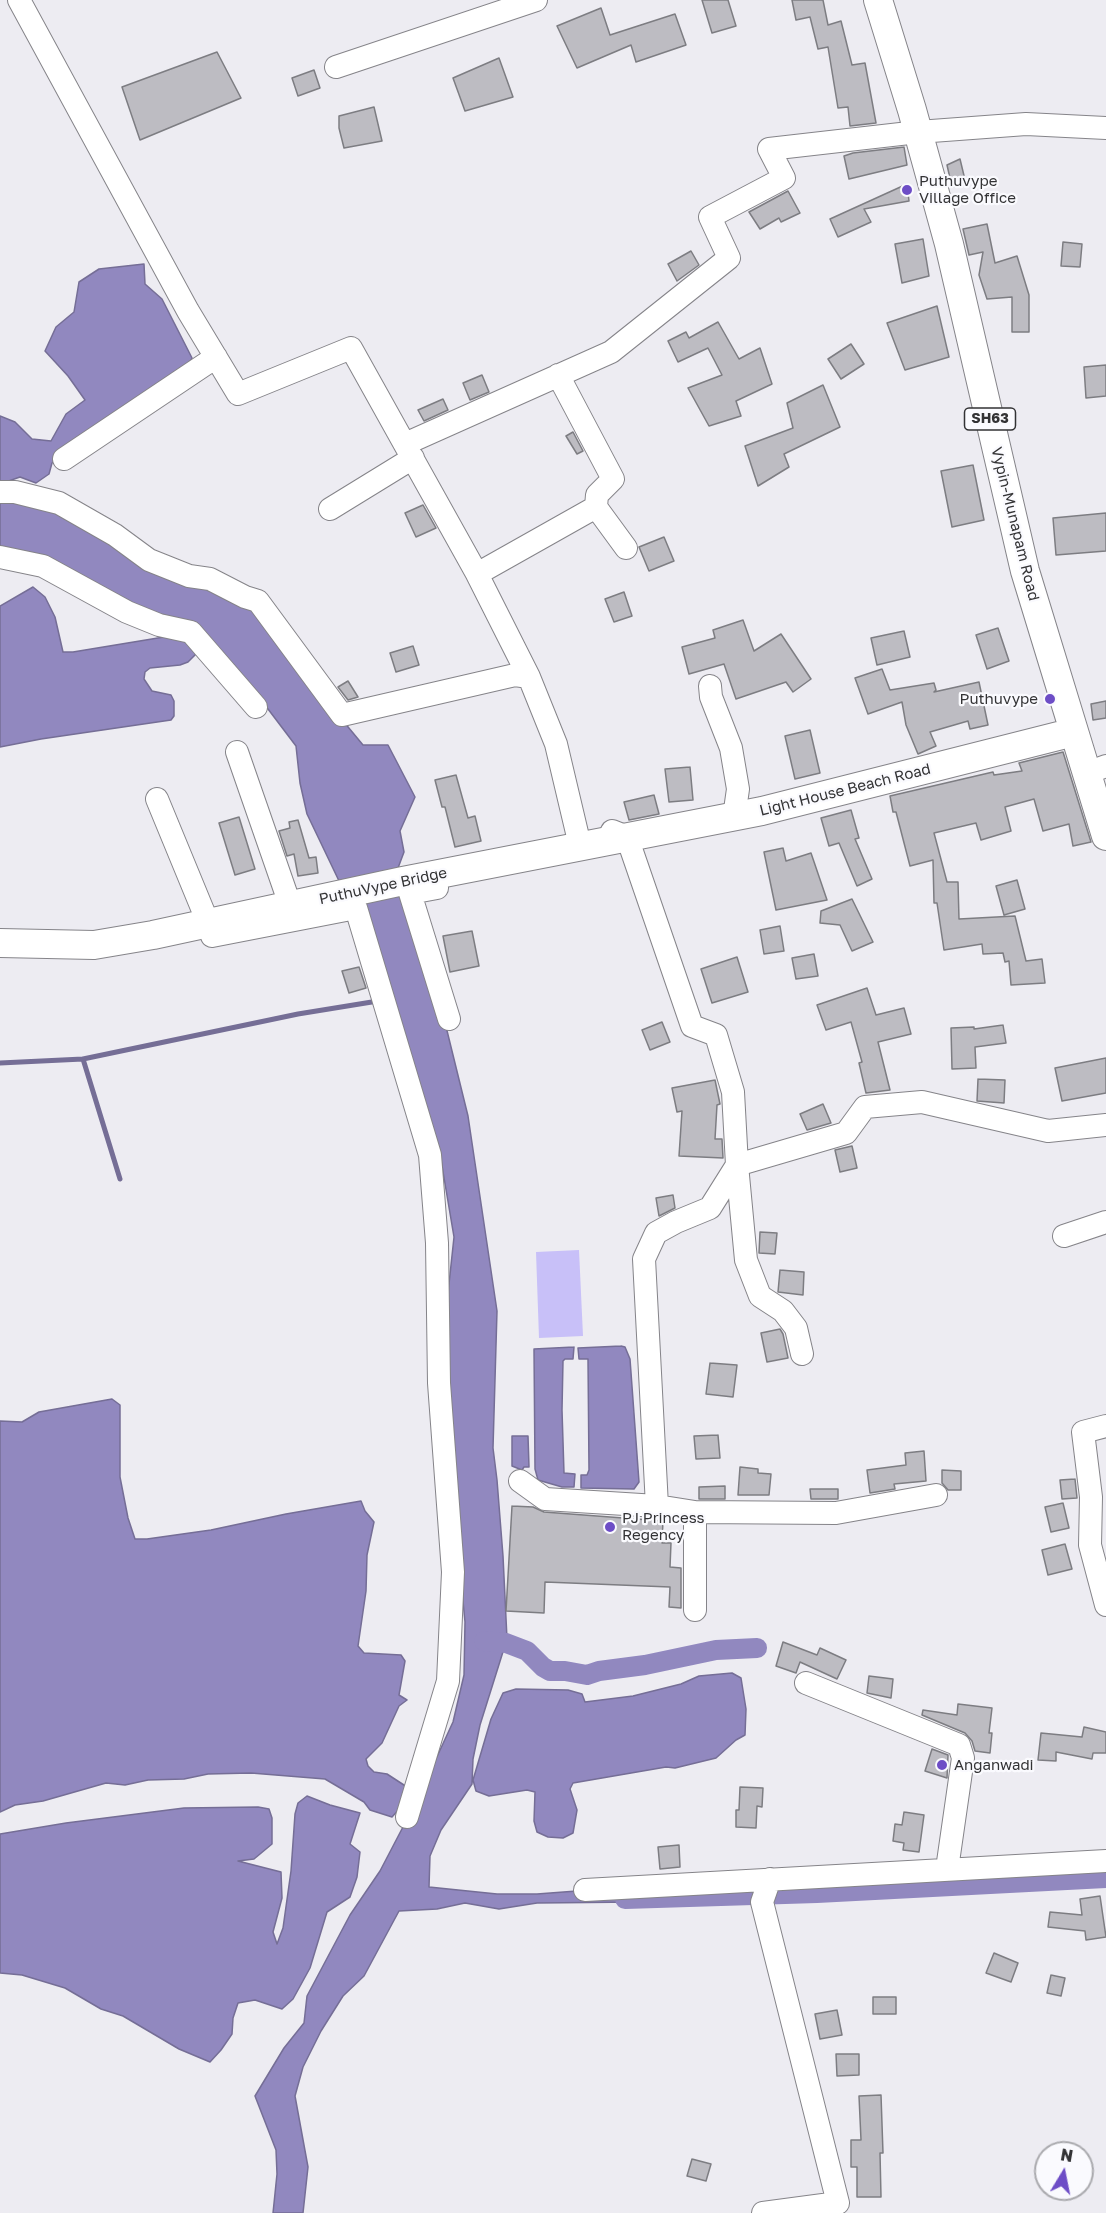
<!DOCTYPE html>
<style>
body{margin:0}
#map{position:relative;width:1106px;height:2213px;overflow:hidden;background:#edecf2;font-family:"Golos Text",sans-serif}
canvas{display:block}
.north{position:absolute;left:1034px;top:2141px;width:60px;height:60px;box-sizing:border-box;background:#fafafe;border:2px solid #aaaaae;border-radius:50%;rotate:10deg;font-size:16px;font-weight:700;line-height:24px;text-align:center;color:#333335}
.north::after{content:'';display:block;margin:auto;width:21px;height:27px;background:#6d4dc6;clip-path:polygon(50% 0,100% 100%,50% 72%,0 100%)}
</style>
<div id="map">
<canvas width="1106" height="2213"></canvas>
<div class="north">N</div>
</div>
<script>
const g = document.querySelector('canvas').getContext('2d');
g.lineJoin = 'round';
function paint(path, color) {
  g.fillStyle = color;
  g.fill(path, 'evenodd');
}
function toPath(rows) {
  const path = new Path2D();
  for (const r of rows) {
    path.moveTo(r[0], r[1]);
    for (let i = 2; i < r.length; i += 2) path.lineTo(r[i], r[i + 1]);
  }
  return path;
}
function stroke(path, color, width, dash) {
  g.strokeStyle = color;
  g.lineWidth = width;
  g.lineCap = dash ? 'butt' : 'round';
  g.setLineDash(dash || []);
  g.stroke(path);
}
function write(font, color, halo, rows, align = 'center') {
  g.font = font + ' "Golos Text",sans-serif';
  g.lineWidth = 4.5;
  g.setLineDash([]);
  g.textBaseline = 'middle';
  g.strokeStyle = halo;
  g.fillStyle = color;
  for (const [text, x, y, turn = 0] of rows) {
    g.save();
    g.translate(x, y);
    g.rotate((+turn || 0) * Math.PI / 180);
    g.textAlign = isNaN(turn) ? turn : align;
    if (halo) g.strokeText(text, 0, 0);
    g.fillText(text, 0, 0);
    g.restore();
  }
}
paint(toPath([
 [579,1250,583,1336,539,1338,536,1252]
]), '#c8c0f8');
const water = toPath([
 [144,264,145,284,162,299,192,358,184,372,79,440,52,463,49,474,36,483,20,477,0,484,0,416,15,422,32,439,51,441,66,414,85,400,68,376,45,351,56,327,74,312,79,282,99,269,144,264],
 [0,496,30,499,258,611,315,687,363,745,388,745,415,797,400,831,404,852,398,868,436,986,468,1116,497,1311,493,1448,497,1480,503,1556,507,1639,480,1725,473,1759,472,1784,441,1830,430,1856,429,1887,497,1894,537,1894,590,1890,668,1894,638,1902,537,1903,499,1909,465,1903,437,1909,399,1911,364,1976,343,1996,321,2031,303,2067,295,2096,308,2167,303,2213,273,2213,277,2174,276,2150,255,2096,284,2048,304,2023,307,1996,350,1915,380,1871,416,1802,453,1722,464,1675,465,1622,460,1570,446,1312,454,1237,439,1148,340,883,307,814,300,783,296,746,268,709,243,684,195,631,0,554,0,496],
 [33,587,45,597,55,617,63,652,73,652,170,636,176,632,198,652,188,662,180,665,150,668,145,672,144,679,152,691,171,695,174,701,174,716,171,720,41,739,0,747,0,606,33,587],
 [621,1346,625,1347,630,1359,639,1482,634,1489,581,1488,581,1475,587,1475,589,1470,588,1359,579,1359,578,1348,621,1346],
 [574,1347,573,1359,565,1359,563,1361,562,1410,564,1473,575,1474,574,1487,562,1487,538,1480,535,1469,534,1349,574,1347],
 [112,1399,120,1405,120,1477,128,1518,135,1539,147,1539,211,1530,286,1514,361,1501,365,1511,374,1522,367,1555,366,1591,358,1646,364,1653,401,1655,405,1661,399,1695,407,1700,399,1706,382,1743,366,1759,368,1766,374,1772,387,1774,407,1787,401,1807,392,1817,370,1810,364,1802,325,1779,251,1773,208,1774,184,1779,148,1780,125,1785,106,1783,43,1801,15,1805,0,1812,0,1421,22,1422,39,1412,112,1399],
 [512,1436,528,1436,529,1467,524,1467,522,1470,512,1466,512,1436],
 [732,1673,741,1678,746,1709,745,1735,736,1740,716,1758,675,1768,666,1767,573,1783,570,1789,577,1810,573,1833,563,1838,548,1837,537,1832,534,1821,535,1792,527,1790,489,1796,476,1791,473,1780,491,1719,503,1693,516,1689,568,1690,582,1694,585,1702,633,1696,681,1684,699,1676,732,1673],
 [307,1796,330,1805,360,1813,350,1844,360,1852,357,1877,350,1897,327,1912,310,1968,293,1999,282,2009,255,2000,238,2003,233,2018,232,2034,221,2050,210,2062,179,2049,123,2016,101,2009,65,1988,22,1975,0,1973,0,1834,66,1823,184,1808,258,1807,269,1809,272,1818,272,1844,254,1859,238,1861,281,1872,282,1898,273,1932,277,1944,283,1928,291,1871,295,1814,298,1803,307,1796]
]);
paint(water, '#9188bf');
stroke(water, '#756e96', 1.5);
stroke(toPath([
 [0,1063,83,1059],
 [120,1179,83,1059,298,1014,378,1001]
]), '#756e96', 5);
stroke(toPath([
 [484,1641,506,1643,527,1651,543,1667,550,1671,565,1671,587,1675,599,1671,645,1665,716,1650,757,1648],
 [625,1899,817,1893,1106,1878]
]), '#9188bf', 20);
const building = toPath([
 [702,0,728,0,736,26,712,33,702,0],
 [792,0,823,0,828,25,841,21,852,65,865,63,876,123,850,126,848,107,838,108,828,47,818,49,810,17,796,20,792,0],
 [601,8,610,35,675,14,686,45,636,62,631,45,577,68,557,26,601,8],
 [217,52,241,98,140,140,122,87,217,52],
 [499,58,513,97,465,111,453,78,499,58],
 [314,70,320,88,298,96,292,78,314,70],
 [374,107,382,141,344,148,339,128,339,116,374,107],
 [904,147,907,165,849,179,844,156,853,153,904,147],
 [960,159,966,184,952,187,947,165,960,159],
 [907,184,909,201,864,209,871,222,838,237,830,219,907,184],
 [788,191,800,213,781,222,779,218,760,229,749,212,788,191],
 [987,224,995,263,1017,256,1029,295,1029,332,1012,332,1012,297,987,299,979,275,983,252,969,255,963,229,987,224],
 [923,239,929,276,902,283,895,244,923,239],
 [1063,242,1082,244,1080,267,1061,266,1063,242],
 [691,251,699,265,677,281,668,264,691,251],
 [937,306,949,357,905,370,887,323,937,306],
 [718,322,739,359,760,348,772,384,736,401,741,416,709,426,688,388,722,375,708,348,678,362,668,341,686,332,689,338,718,322],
 [851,344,864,364,841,379,828,359,851,344],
 [1106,365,1106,396,1086,398,1084,367,1106,365],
 [482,375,489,392,470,400,463,383,482,375],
 [823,385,840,427,784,454,789,467,758,486,745,446,793,428,787,403,823,385],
 [443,399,448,410,424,421,418,410,443,399],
 [573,432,583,451,577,454,566,436,573,432],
 [973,465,984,520,952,527,941,471,973,465],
 [423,505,436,528,416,537,405,513,423,505],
 [1106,513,1106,551,1056,555,1053,518,1106,513],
 [664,537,674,561,649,571,639,547,664,537],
 [624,592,632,616,614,622,605,599,624,592],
 [743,620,754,651,781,634,811,679,793,692,786,682,736,699,724,664,689,674,682,647,715,638,713,630,743,620],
 [998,628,1009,661,987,669,976,635,998,628],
 [904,631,910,657,877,665,871,638,904,631],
 [413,646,419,665,396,672,390,653,413,646],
 [882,669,890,690,934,683,936,690,934,692,979,682,988,725,970,729,968,721,930,732,936,746,918,754,906,725,902,702,868,714,855,678,882,669],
 [348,681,358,697,348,700,338,687,348,681],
 [1106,701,1106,718,1093,720,1091,704,1106,701],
 [810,730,820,773,795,779,785,736,810,730],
 [1063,752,1091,842,1073,846,1069,824,1043,831,1034,799,1005,807,1011,831,981,840,976,823,934,833,947,882,958,882,959,919,1015,916,1026,961,1042,959,1045,983,1011,985,1009,961,1005,962,1003,953,983,954,982,944,944,950,937,903,934,903,933,860,910,866,896,812,893,812,890,796,993,772,994,775,1022,771,1019,763,1063,752],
 [690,767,693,800,669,802,665,769,690,767],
 [456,775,468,818,475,816,481,841,455,847,445,807,442,807,435,780,456,775],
 [654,795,659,814,629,820,624,802,654,795],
 [851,810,859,838,855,839,872,879,857,886,839,843,829,846,821,818,851,810],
 [239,817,255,869,235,875,219,823,239,817],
 [298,820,309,858,316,857,318,873,298,876,294,854,287,856,279,831,290,828,289,822,298,820],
 [783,848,786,861,811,853,827,900,776,910,764,852,783,848],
 [1017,880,1025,909,1004,915,996,886,1017,880],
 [852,899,873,942,852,951,840,925,820,923,821,911,852,899],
 [780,926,784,951,764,954,760,930,780,926],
 [472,931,479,966,450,972,443,936,472,931],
 [814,954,818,976,796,979,792,958,814,954],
 [737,957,748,992,712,1003,701,969,737,957],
 [359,967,366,988,349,993,342,971,359,967],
 [867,988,876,1015,904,1008,911,1034,878,1042,890,1090,866,1093,859,1063,862,1062,851,1022,826,1030,817,1005,867,988],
 [662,1022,670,1042,650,1050,642,1030,662,1022],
 [1003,1025,1006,1043,975,1047,976,1068,952,1069,951,1028,974,1027,974,1029,1003,1025],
 [1106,1058,1106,1093,1062,1101,1055,1068,1106,1058],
 [978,1079,1005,1080,1004,1103,977,1101,978,1079],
 [715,1080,720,1104,717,1105,715,1139,722,1139,723,1158,679,1156,682,1111,677,1112,672,1088,715,1080],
 [823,1104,831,1123,807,1130,800,1114,823,1104],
 [852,1146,857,1168,840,1172,835,1150,852,1146],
 [673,1195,675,1208,659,1216,656,1198,673,1195],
 [760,1232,777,1233,775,1254,759,1253,760,1232],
 [780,1270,804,1272,803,1295,778,1292,780,1270],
 [780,1329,783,1334,788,1358,767,1362,761,1333,780,1329],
 [710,1363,737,1365,733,1397,706,1394,710,1363],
 [718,1435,720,1458,696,1459,694,1436,718,1435],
 [924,1451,926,1481,894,1484,895,1489,870,1493,867,1470,906,1465,905,1453,924,1451],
 [740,1467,758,1469,758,1473,771,1474,769,1495,738,1495,740,1467],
 [942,1470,961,1471,961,1490,948,1490,942,1483,942,1470],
 [1075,1479,1077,1498,1062,1499,1060,1480,1075,1479],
 [725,1486,725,1499,699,1499,699,1487,725,1486],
 [810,1489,838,1489,838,1499,811,1499,810,1489],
 [1063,1503,1069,1528,1051,1532,1045,1507,1063,1503],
 [512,1506,533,1507,544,1512,663,1521,662,1543,671,1543,670,1567,681,1568,681,1608,669,1607,670,1587,545,1582,544,1613,506,1611,512,1506],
 [1065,1544,1072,1569,1048,1575,1042,1550,1065,1544],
 [783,1642,817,1655,820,1648,846,1660,837,1679,800,1662,796,1673,776,1666,783,1642],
 [869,1676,893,1679,891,1698,867,1693,869,1676],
 [958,1704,992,1708,989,1733,992,1733,990,1753,975,1751,972,1741,965,1733,922,1715,923,1710,957,1715,958,1704],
 [1084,1727,1106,1732,1106,1753,1093,1753,1092,1759,1056,1752,1056,1761,1038,1760,1041,1733,1082,1737,1084,1727],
 [932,1749,948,1755,947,1778,925,1771,932,1749],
 [740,1787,763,1788,762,1807,757,1806,756,1828,736,1827,736,1810,739,1810,740,1787],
 [904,1812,924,1815,919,1852,903,1850,904,1843,893,1841,895,1824,902,1825,904,1812],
 [679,1845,680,1867,660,1869,658,1847,679,1845],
 [1100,1896,1106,1937,1086,1940,1085,1931,1048,1927,1050,1912,1082,1915,1080,1899,1100,1896],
 [994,1953,1018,1963,1011,1982,986,1973,994,1953],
 [1051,1975,1065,1978,1061,1996,1047,1993,1051,1975],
 [873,1997,896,1997,896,2014,873,2014,873,1997],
 [837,2010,842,2035,820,2039,815,2014,837,2010],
 [836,2054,859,2054,859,2075,837,2076,836,2054],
 [881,2095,883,2153,880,2153,881,2197,857,2197,857,2167,851,2167,851,2140,861,2140,859,2096,881,2095],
 [692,2159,711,2164,706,2181,687,2176,692,2159]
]);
paint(building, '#bdbcc2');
stroke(building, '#7d7d82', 1.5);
const minor = toPath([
 [19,0,188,311,238,394,351,348,477,574,596,507],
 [336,67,536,0],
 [558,375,613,479,597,495,596,507,626,548],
 [405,444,611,352,729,258,710,217,784,178,769,149,918,132,1026,124,1106,128],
 [64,459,216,357],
 [0,492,15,492,59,503,115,535,149,560,189,576,210,579,245,597,258,601,342,715,515,675,529,677,556,744,578,837],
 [330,509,413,458],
 [0,557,43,566,127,612,159,625,191,632,256,707],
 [477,574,529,677],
 [710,686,711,697,731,748,738,789,734,817],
 [237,752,287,896],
 [1087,773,1106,766],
 [157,799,204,913],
 [612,831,627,837,692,1026,716,1035,733,1092,737,1165,846,1133,865,1107,922,1102,1048,1131,1106,1125],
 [437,888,410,893,449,1019],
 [212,936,356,908,430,1155,437,1243,439,1383,453,1572,448,1681,407,1817],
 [1064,1236,1106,1222],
 [1106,1426,1083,1432,1091,1497,1090,1545,1106,1605],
 [520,1481,545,1499,657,1506],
 [695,1512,657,1506,644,1259,656,1233,676,1222,710,1208,737,1165,746,1260,760,1296,783,1311,796,1328,802,1354],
 [695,1610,695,1512,836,1513,936,1495],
 [806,1683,959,1745,963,1758,947,1869],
 [585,1890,1106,1861],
 [763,2213,838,2203,762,1902,770,1879]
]);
const major = toPath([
 [878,0,912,110,949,244,1025,571,1106,836],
 [0,943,94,945,153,935,403,881,762,811,1074,732]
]);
stroke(minor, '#858489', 24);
stroke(major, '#858489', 30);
stroke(minor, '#fff', 22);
stroke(major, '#fff', 28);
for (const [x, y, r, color] of [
 [907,190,6,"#6d4dc6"],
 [1050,699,6,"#6d4dc6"],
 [610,1527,6,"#6d4dc6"],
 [942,1765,6,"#6d4dc6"]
]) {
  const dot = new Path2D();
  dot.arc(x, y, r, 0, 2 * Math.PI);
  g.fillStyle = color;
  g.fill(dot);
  stroke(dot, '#fafafe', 2);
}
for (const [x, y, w] of [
 [990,419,51]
]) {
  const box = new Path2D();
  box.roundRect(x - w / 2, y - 11, w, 22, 4.5);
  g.fillStyle = '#fafafe';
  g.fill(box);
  stroke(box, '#333335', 1.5);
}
write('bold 14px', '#333335', null, [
 ["SH63",990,419]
]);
write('15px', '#333335', '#fafafe', [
 ["Puthuvype",919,181],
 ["Village Office",919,198],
 ["Puthuvype",1038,699,"right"],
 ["PJ Princess",622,1518],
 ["Regency",622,1535],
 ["Anganwadi",954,1765]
], 'left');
write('15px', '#333335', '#fafafe', [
 ["Vypin-Munapam Road",1015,524,76],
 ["Light House Beach Road",845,790,-14],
 ["PuthuVype Bridge",383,886,-12]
]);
</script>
